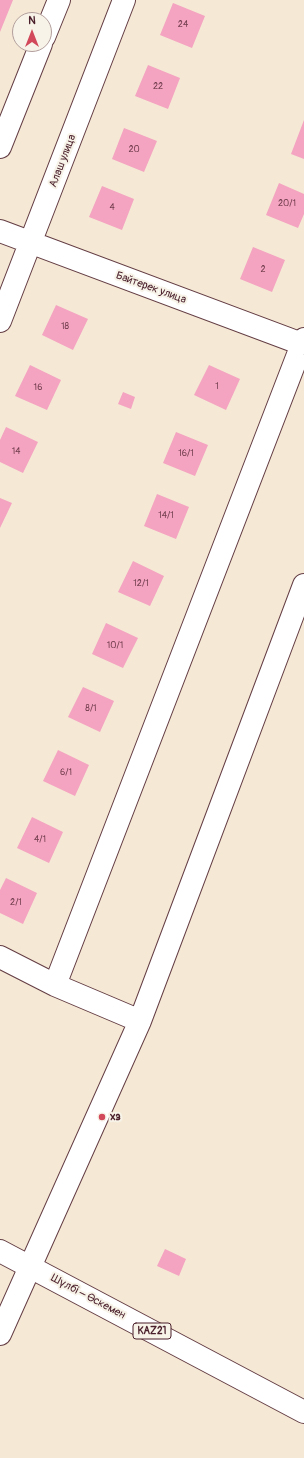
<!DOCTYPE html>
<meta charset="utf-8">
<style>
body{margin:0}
#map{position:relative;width:304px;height:1458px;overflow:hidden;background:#f5e9d5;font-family:Pangolin,sans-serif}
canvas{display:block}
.north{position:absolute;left:12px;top:12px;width:40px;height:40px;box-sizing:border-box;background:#f7f3e8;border:1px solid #b29e9c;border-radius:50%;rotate:0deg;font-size:11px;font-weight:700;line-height:16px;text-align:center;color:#4a1f2b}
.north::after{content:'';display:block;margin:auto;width:14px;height:18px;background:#d1495b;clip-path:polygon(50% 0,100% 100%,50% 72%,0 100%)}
</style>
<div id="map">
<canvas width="304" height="1458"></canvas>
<div class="north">N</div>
</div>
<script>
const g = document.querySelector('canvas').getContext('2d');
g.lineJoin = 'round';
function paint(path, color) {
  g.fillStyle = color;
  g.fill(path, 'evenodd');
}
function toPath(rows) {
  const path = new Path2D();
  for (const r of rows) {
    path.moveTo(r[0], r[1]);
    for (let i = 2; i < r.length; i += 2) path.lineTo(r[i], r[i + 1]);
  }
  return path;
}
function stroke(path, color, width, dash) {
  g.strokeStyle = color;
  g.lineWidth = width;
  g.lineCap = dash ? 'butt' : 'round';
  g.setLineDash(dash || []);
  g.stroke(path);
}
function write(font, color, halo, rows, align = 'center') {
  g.font = font + ' Pangolin,sans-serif';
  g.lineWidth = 4;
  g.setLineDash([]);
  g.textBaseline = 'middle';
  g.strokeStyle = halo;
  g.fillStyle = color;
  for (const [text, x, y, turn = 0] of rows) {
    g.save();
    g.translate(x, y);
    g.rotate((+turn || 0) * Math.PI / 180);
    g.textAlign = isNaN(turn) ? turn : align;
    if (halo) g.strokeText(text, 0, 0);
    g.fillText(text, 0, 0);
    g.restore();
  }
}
paint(toPath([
 [0,0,13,0,0,32],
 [173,3,205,16,192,48,160,35],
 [148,65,180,78,168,109,135,96],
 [304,120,304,159,291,154],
 [124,128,157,141,144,172,112,159],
 [279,183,304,194,304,214,298,228,266,215],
 [102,186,134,199,122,230,89,217],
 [253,247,285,260,272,292,240,279],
 [56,305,88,319,73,350,42,335],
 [30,365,61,380,47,410,15,396],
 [209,365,240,379,226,410,194,395],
 [123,392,135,397,131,409,118,404],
 [6,427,38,442,23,473,0,462,0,440],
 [176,432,208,445,195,476,163,463],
 [157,494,189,507,176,539,144,526],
 [0,498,12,503,0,528],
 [133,561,164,576,150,606,118,592],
 [106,623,138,638,123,668,92,654],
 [83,687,114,701,100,732,68,717],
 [58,750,89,765,75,796,43,781],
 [32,817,63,832,49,863,17,848],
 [6,878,37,893,23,924,0,913,0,890],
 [165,1249,186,1259,179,1276,157,1266]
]), '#f4a3c0');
const minor = toPath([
 [44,37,59,0],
 [0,147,41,44],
 [0,231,302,344],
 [0,321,124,0],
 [0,957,55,985,140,1021],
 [55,985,304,339],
 [0,1334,140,1021,304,585]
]);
const highway = toPath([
 [0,1251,304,1412]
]);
stroke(minor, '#643d44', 24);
stroke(highway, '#643d44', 24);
stroke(minor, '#fff', 22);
stroke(highway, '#fff', 22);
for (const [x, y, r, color] of [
 [102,1117,4,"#d1495b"]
]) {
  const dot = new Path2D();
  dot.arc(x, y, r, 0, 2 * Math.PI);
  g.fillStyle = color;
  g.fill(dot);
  stroke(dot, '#f7f3e8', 1.5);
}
write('9px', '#744050', null, [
 ["24",183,25],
 ["22",158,87],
 ["20",134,150],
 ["20/1",287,204],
 ["4",112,208],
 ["2",263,270],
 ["18",65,327],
 ["1",217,387],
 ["16",38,388],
 ["14",16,452],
 ["16/1",186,454],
 ["14/1",166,516],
 ["12/1",141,584],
 ["10/1",115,646],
 ["8/1",91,709],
 ["6/1",66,773],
 ["4/1",40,840],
 ["2/1",16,903]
]);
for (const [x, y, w] of [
 [152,1331,38]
]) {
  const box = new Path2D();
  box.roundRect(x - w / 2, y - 8, w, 16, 3);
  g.fillStyle = '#f7f3e8';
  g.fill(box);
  stroke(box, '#4a1f2b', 1);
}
write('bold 10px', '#4a1f2b', null, [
 ["KAZ21",152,1331]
]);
write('11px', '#4a1f2b', '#f7f3e8', [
 ["Алаш улица",63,161,-69],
 ["Байтерек улица",151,288,20],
 ["Шүлбі – Өскемен",88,1297,28]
]);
write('bold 11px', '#4a1f2b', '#f7f3e8', [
 ["хз",110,1117]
], 'left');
</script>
